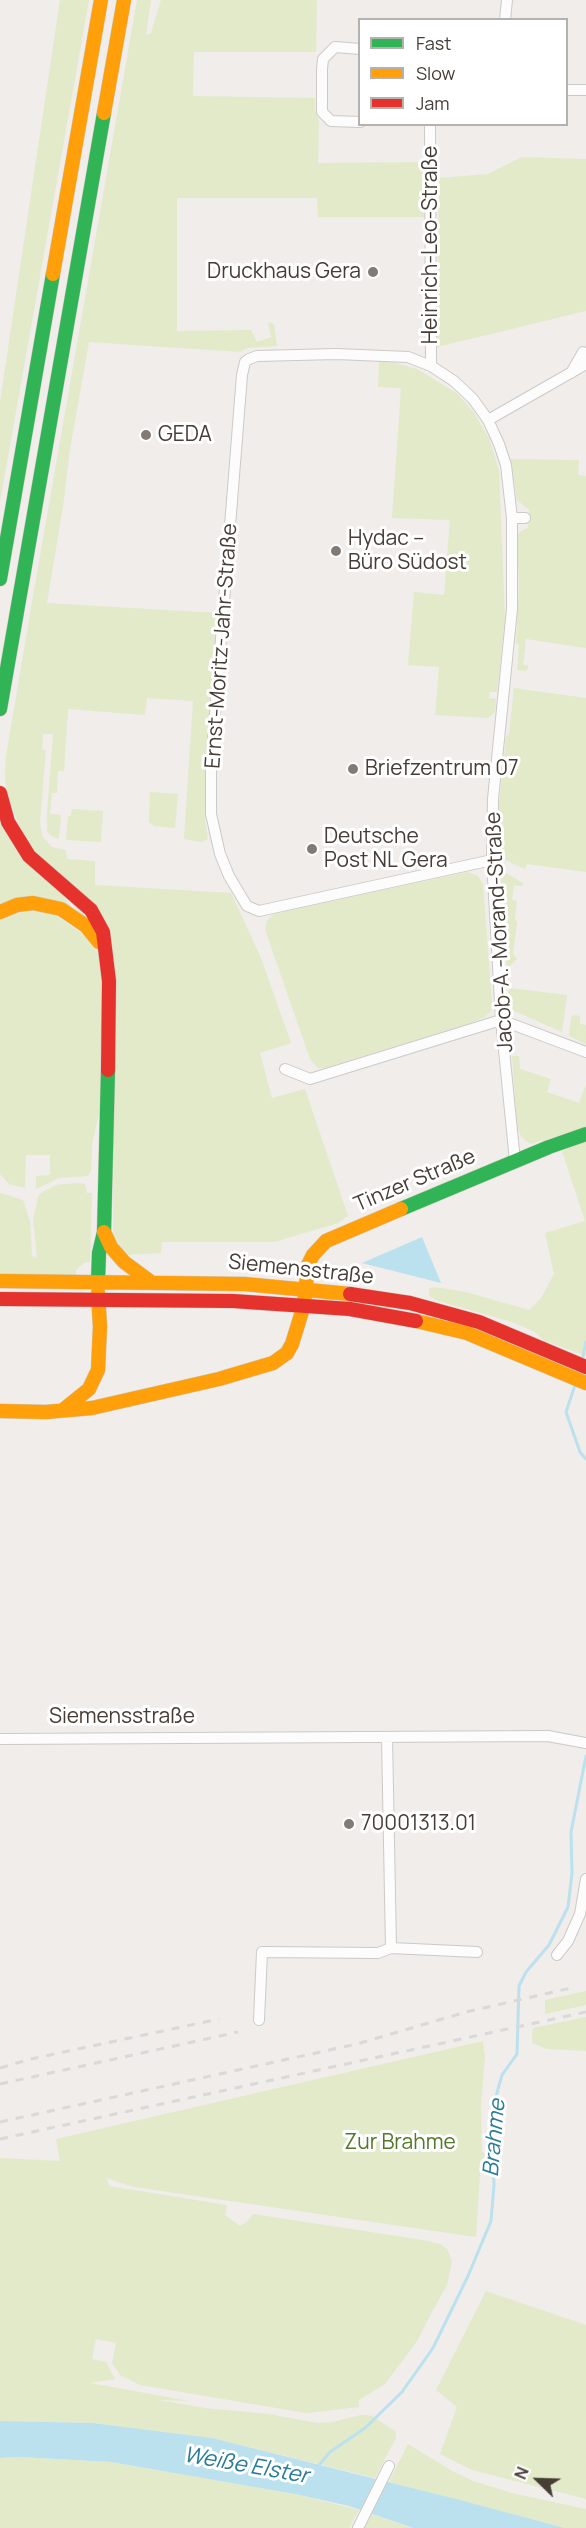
<!DOCTYPE html>
<meta charset="utf-8">
<style>
body{margin:0}
#map{position:relative;width:586px;height:2528px;overflow:hidden;background:#f0edea;font-family:Manrope,sans-serif}
canvas{display:block}
.legend{position:absolute;left:358px;top:18px;width:210px;height:108px;box-sizing:border-box;background:#fff;border:2px solid #b5b1af;margin:0;padding:8px 10px;list-style:none;font-size:18px;color:#463d36}
.legend li{display:flex;align-items:center;gap:12px;height:30px}
.legend b{width:30px;border:2px solid #b5b1af}
.north{position:absolute;left:508px;top:2450px;width:60px;height:60px;-webkit-text-stroke:4px #fff;paint-order:stroke;rotate:293deg;font-size:16px;font-weight:700;line-height:24px;text-align:center;color:#463d36}
.north::after{content:'';display:block;margin:auto;width:21px;height:27px;background:#463d36;clip-path:polygon(50% 0,100% 100%,50% 72%,0 100%)}
</style>
<div id="map">
<canvas width="586" height="2528"></canvas>
<ul class="legend">
<li><b style="height:8px;background:#30b455"></b>Fast</li>
<li><b style="height:8px;background:#ff9f0a"></b>Slow</li>
<li><b style="height:8px;background:#e5322d"></b>Jam</li>
</ul>
<div class="north">N</div>
</div>
<script>
const g = document.querySelector('canvas').getContext('2d');
g.lineJoin = 'round';
function paint(path, color) {
  g.fillStyle = color;
  g.fill(path, 'evenodd');
}
function toPath(rows) {
  const path = new Path2D();
  for (const r of rows) {
    path.moveTo(r[0], r[1]);
    for (let i = 2; i < r.length; i += 2) path.lineTo(r[i], r[i + 1]);
  }
  return path;
}
function stroke(path, color, width, dash) {
  g.strokeStyle = color;
  g.lineWidth = width;
  g.lineCap = dash ? 'butt' : 'round';
  g.setLineDash(dash || []);
  g.stroke(path);
}
function write(font, color, halo, rows, align = 'center') {
  g.font = font + ' Manrope,sans-serif';
  g.lineWidth = 6;
  g.setLineDash([]);
  g.textBaseline = 'middle';
  g.strokeStyle = halo;
  g.fillStyle = color;
  for (const [text, x, y, turn = 0] of rows) {
    g.save();
    g.translate(x, y);
    g.rotate((+turn || 0) * Math.PI / 180);
    g.textAlign = isNaN(turn) ? turn : align;
    if (halo) g.strokeText(text, 0, 0);
    g.fillText(text, 0, 0);
    g.restore();
  }
}
paint(toPath([
 [60,0,89,0,0,502,0,402],
 [137,0,151,0,146,35,151,33,161,0,317,0,316,52,194,52,193,96,315,98,315,110,319,121,318,163,425,162,424,217,318,217,317,198,177,198,177,331,251,330,257,342,271,337,268,322,274,324,277,346,247,348,240,352,89,342,69,455,64,500,47,603,217,613,205,791,205,819,208,839,201,842,184,839,193,701,147,698,145,715,68,709,64,771,58,771,57,793,52,793,50,814,61,815,59,839,51,836,47,831,47,813,53,734,43,734,42,750,46,750,40,822,42,836,52,847,66,850,67,859,95,861,95,885,231,893,261,958,291,1043,260,1053,272,1098,305,1089,348,1216,338,1223,274,1242,162,1242,161,1253,127,1255,113,1235,115,965,27,847,6,791,5,774,6,756,33,596],
 [522,157,586,159,586,311,437,347,439,178,488,174],
 [384,360,417,369,458,394,474,413,489,438,499,470,505,620,497,692,490,692,489,698,496,699,495,712,488,718,435,715,439,667,408,665,414,592,444,595,450,520,392,518,401,388,378,387,379,363],
 [511,459,579,460,578,475,586,476,586,648,526,639,523,665,529,666,526,671,517,670,519,645,516,643,519,582,517,549,517,535,521,531,528,528,529,510,517,500],
 [514,688,586,698,586,872,527,864,525,869,499,857,498,814,506,737,509,734],
 [150,792,178,794,175,828,154,826,149,822],
 [72,809,103,811,101,842,66,840,68,816,71,816],
 [0,812,81,915,0,908],
 [500,871,504,872,523,883,523,886,514,885,512,900,517,901,515,920,517,922,513,954,517,959,510,966,506,965,505,949,507,947,504,897,500,894],
 [467,872,478,876,483,884,492,1003,491,1011,485,1017,468,1024,324,1068,318,1068,310,1059,269,941,265,929,267,921,273,914],
 [48,910,94,942,102,967,100,1109,92,1144,91,1171,88,1176,59,1178,36,1189,36,1176,50,1175,50,1155,26,1155,25,1188,9,1184,0,1174,0,919,11,912],
 [510,988,567,995,562,1032,512,1010,508,992],
 [574,1015,580,1016,580,1024,586,1025,586,1044,569,1036,571,1017],
 [512,1056,519,1056,520,1069,551,1079,547,1092,579,1103,586,1084,586,1128,537,1142,532,1144,526,1141,521,1136,517,1126],
 [586,1141,586,1356,543,1340,535,1332,512,1322,438,1301,429,1296,429,1289,434,1287,466,1292,529,1310,541,1298,554,1274,545,1233,585,1221,562,1151],
 [76,1183,85,1184,87,1193,92,1193,90,1262,84,1263,76,1270,76,1275,0,1276,0,1193,23,1200,30,1221,32,1256,37,1258,33,1218,39,1194,56,1185],
 [586,1991,586,2005,545,2014,545,2000],
 [586,2017,586,2051,547,2049,532,2043,533,2028],
 [483,2041,485,2057,481,2105,482,2152,485,2154,485,2158,481,2159,476,2237,134,2187,107,2178,109,2186,227,2205,225,2215,240,2226,247,2222,253,2214,423,2240,440,2244,447,2249,452,2261,447,2285,432,2312,417,2341,385,2384,359,2400,359,2407,306,2413,140,2385,120,2375,112,2363,116,2343,96,2339,92,2359,106,2362,115,2379,90,2383,189,2401,158,2400,205,2408,269,2414,317,2423,333,2422,361,2415,372,2416,395,2431,396,2438,375,2478,212,2438,93,2423,0,2421,0,2158,60,2161,56,2139],
 [486,2291,586,2325,586,2499,472,2470,440,2454,457,2407,436,2390],
 [408,2444,452,2471,473,2481,512,2493,586,2509,586,2528,565,2528,389,2482],
 [20,2457,111,2462,295,2494,359,2510,349,2528,0,2528,0,2458],
 [371,2514,406,2526,413,2528,363,2528]
]), '#e2eaca');
paint(toPath([
 [422,1237,441,1283,362,1263],
 [0,2421,93,2423,212,2438,456,2499,565,2528,413,2528,349,2506,295,2494,111,2462,20,2457,0,2458]
]), '#bbe1ee');
stroke(toPath([
 [582,1361,586,1342],
 [575,1385,566,1412,580,1452,586,1459],
 [319,2465,330,2452,365,2428,402,2392,433,2348,468,2276,491,2221,494,2185,492,2128,495,2100,502,2075,517,2054,519,1986,526,1972,549,1945,568,1907,572,1873,571,1832,586,1756]
]), '#bbe1ee', 3);
const street = toPath([
 [505,20,507,0],
 [360,49,335,47,323,59,322,69,322,112,331,121,360,122],
 [566,90,586,90],
 [430,124,431,366],
 [571,373,583,352,586,356],
 [488,420,586,364],
 [512,518,525,518],
 [492,860,259,911,247,906,229,876,220,854,211,814,211,765,242,375,245,362,249,359,257,356,336,354,408,357,431,366,454,381,473,399,488,420,499,444,506,465,512,518,512,609,493,799,492,860,501,1020,515,1161],
 [285,1069,310,1079,501,1020,586,1052],
 [387,1737,391,1948,477,1952],
 [0,1739,548,1736,586,1743],
 [557,1955,568,1941,580,1914,586,1879],
 [259,2020,262,1952,378,1953,391,1948],
 [358,2528,389,2466]
]);
const fast = toPath([
 [0,579,53,274],
 [0,709,104,113],
 [401,1209,549,1147,586,1134],
 [98,1281,99,1253,104,1232,108,1070]
]);
const slow = toPath([
 [104,113,124,0],
 [53,274,101,0],
 [0,912,17,905,33,903,61,909,86,926,99,942],
 [104,1232,111,1247,124,1262,151,1282],
 [0,1281,244,1284,350,1294],
 [416,1321,467,1333,586,1383],
 [63,1410,89,1389,98,1370,100,1327,98,1293],
 [0,1411,46,1412,92,1408,219,1379,273,1363,287,1353,292,1344,304,1305,308,1265,313,1255,326,1241,401,1209]
]);
const jam = toPath([
 [0,793,8,822,29,856,91,910,103,932,109,981,108,1070],
 [350,1294,410,1303,479,1322,586,1367],
 [0,1299,233,1301,350,1309,416,1321]
]);
stroke(street, '#cdc9c6', 12);
stroke(fast, '#d0c9c1', 15);
stroke(slow, '#d0c9c1', 15);
stroke(jam, '#d0c9c1', 15);
stroke(street, '#fdfcfc', 10);
stroke(fast, '#30b455', 14);
stroke(slow, '#ff9f0a', 14);
stroke(jam, '#e5322d', 14);
stroke(toPath([
 [0,2068,31,2059,219,2019],
 [0,2084,238,2032],
 [0,2122,357,2044,466,2012,571,1988],
 [0,2139,586,2012]
]), '#d9d9d8', 3, [8, 8]);
for (const [x, y, r, color] of [
 [373,272,6,"#827b75"],
 [146,435,6,"#827b75"],
 [336,551,6,"#827b75"],
 [353,769,6,"#827b75"],
 [312,849,6,"#827b75"],
 [349,1824,6,"#827b75"]
]) {
  const dot = new Path2D();
  dot.arc(x, y, r, 0, 2 * Math.PI);
  g.fillStyle = color;
  g.fill(dot);
  stroke(dot, '#fff', 2);
}
write('21px', '#463d36', '#fff', [
 ["Heinrich-Leo-Straße",431,245,-90],
 ["Ernst-Moritz-Jahr-Straße",222,646,-86],
 ["Jacob-A.-Morand-Straße",500,932,-93],
 ["Tinzer Straße",415,1181,-23],
 ["Siemensstraße",301,1270,6],
 ["Siemensstraße",122,1717]
]);
write('21px', '#463d36', '#fff', [
 ["Druckhaus Gera",361,272,"right"],
 ["GEDA",158,435],
 ["Hydac –",348,539],
 ["Büro Südost",348,563],
 ["Briefzentrum 07",365,769],
 ["Deutsche",324,837],
 ["Post NL Gera",324,861],
 ["70001313.01",361,1824]
], 'left');
write('21px', '#53782a', '#fff', [
 ["Zur Brahme",400,2143]
]);
write('italic 22px', '#2b7c99', '#fff', [
 ["Brahme",495,2138,-85],
 ["Weiße Elster",246,2466,10]
]);
</script>
